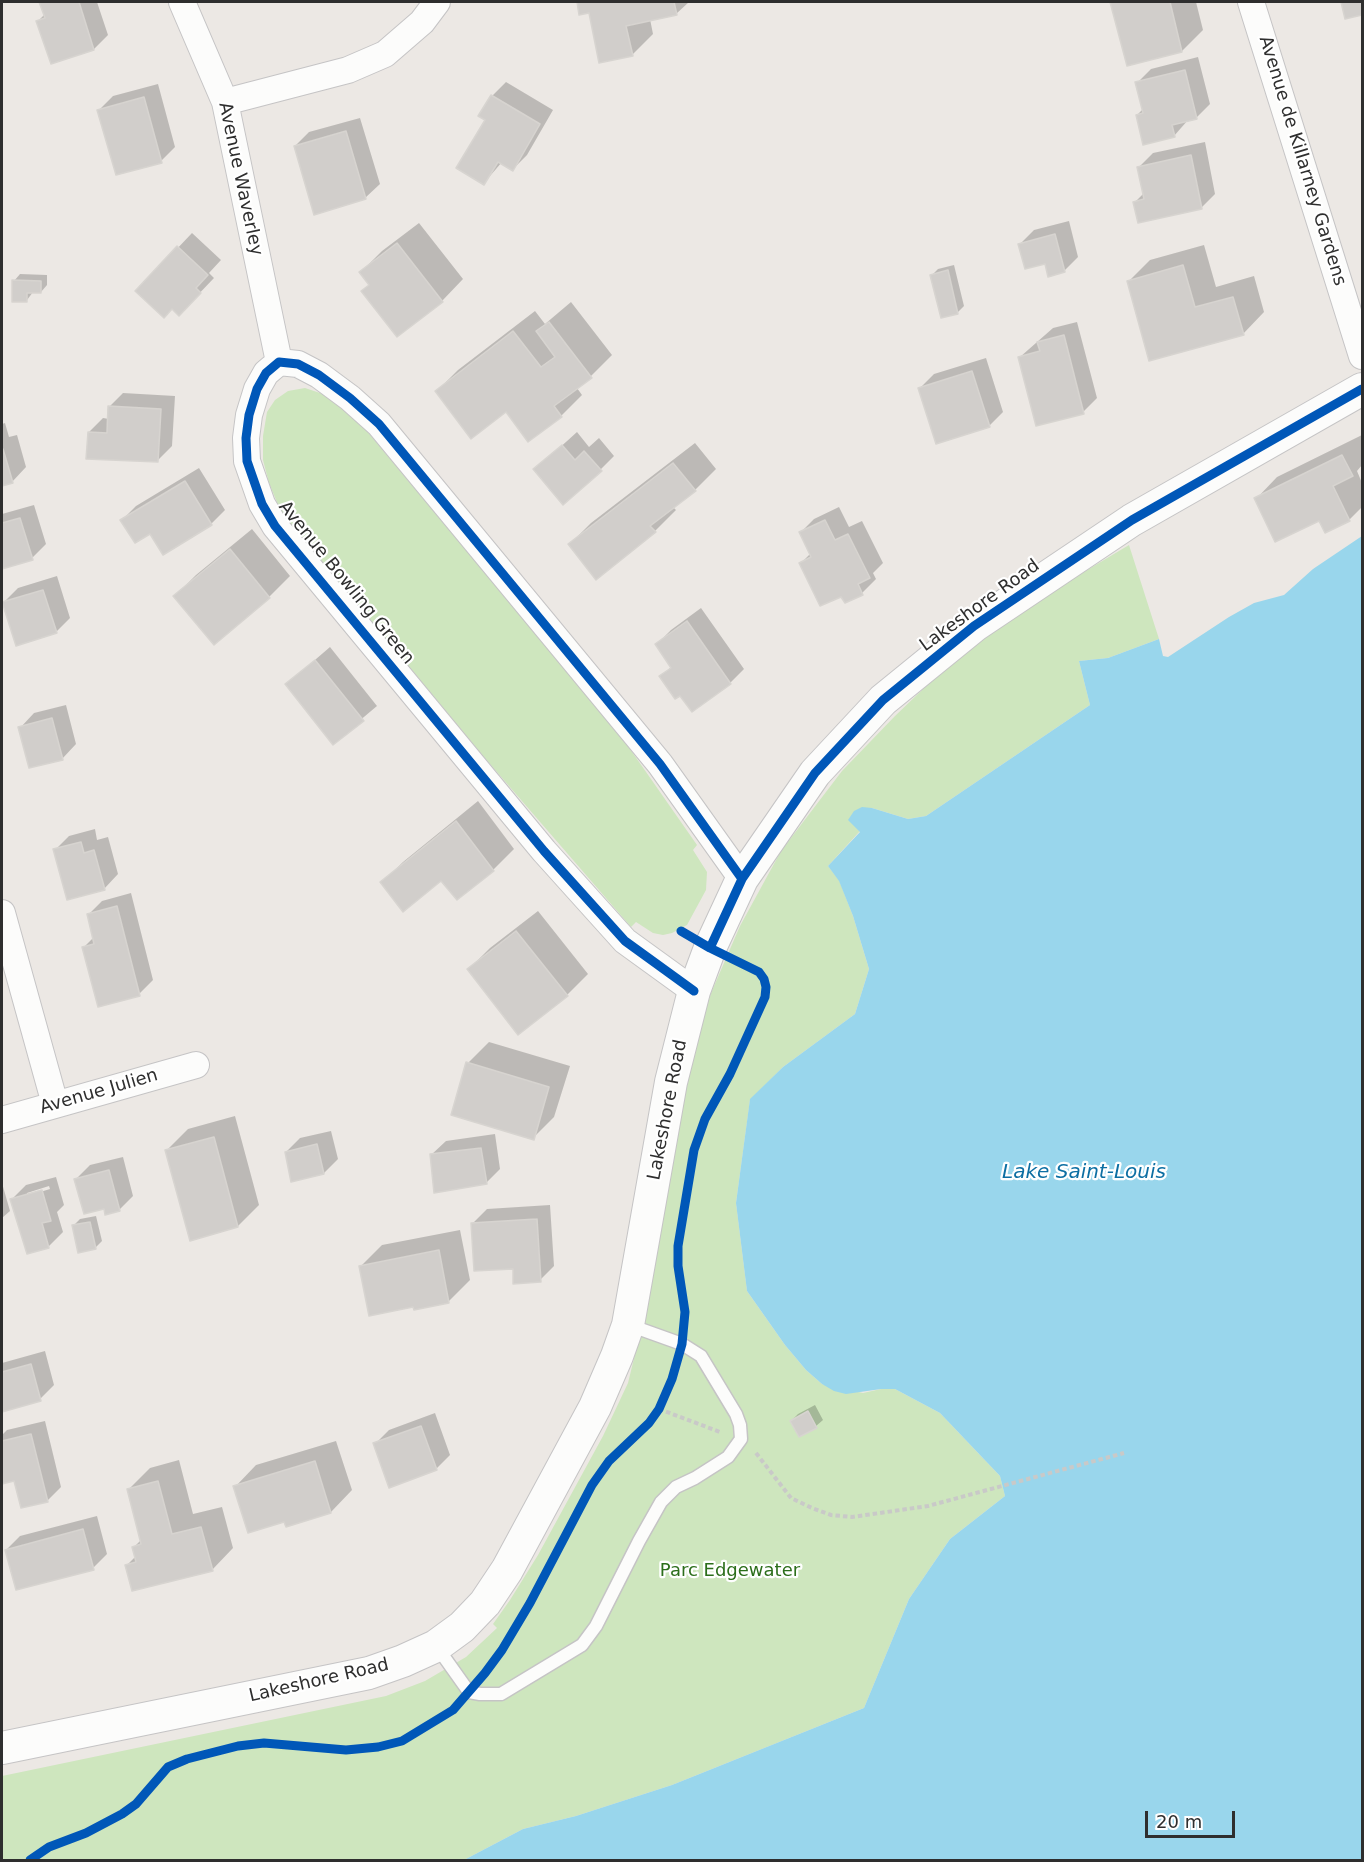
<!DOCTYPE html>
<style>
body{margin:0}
#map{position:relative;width:1364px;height:1862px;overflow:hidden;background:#ece8e4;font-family:"DejaVu Sans",sans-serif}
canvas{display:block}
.frame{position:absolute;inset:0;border:3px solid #2e2e2e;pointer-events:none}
.scale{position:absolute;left:1145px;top:1811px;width:90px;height:27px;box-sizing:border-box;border:3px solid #2e2e2e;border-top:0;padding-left:8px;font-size:18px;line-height:21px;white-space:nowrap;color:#2e2e2e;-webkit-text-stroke:4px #fff;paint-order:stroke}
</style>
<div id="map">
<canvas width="1364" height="1862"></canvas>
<div class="frame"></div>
<div class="scale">20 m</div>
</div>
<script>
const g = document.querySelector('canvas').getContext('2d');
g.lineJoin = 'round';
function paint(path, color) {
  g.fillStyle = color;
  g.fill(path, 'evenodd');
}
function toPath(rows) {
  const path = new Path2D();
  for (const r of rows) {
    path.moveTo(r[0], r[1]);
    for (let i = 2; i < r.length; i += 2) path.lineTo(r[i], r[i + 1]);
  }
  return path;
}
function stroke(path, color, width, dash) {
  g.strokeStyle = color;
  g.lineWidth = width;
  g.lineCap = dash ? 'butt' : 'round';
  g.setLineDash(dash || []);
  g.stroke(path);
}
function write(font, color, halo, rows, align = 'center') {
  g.font = font + ' "DejaVu Sans",sans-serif';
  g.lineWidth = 4.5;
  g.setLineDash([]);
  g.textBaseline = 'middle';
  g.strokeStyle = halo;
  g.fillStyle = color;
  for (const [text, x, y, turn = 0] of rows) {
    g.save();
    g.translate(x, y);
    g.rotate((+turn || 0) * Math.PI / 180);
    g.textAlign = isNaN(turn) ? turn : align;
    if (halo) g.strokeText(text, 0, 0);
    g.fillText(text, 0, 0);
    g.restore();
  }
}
paint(toPath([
 [305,388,323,394,362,425,623,739,697,845,693,850,707,872,706,890,687,925,672,933,663,935,653,933,636,922,631,927,483,756,281,512,269,483,263,460,263,436,267,412,275,400,288,391],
 [1129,545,1159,639,1108,658,1079,661,1090,705,926,816,908,819,872,808,860,831,828,866,839,880,853,916,869,969,855,1014,783,1067,750,1100,736,1203,747,1291,785,1345,806,1370,822,1384,863,1393,881,1389,895,1389,940,1413,1000,1476,1005,1496,950,1539,909,1599,864,1708,672,1785,576,1816,523,1829,464,1860,2,1860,2,1776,386,1696,425,1681,466,1657,497,1628,493,1624,510,1600,538,1555,603,1436,628,1383,649,1297,688,1067,711,993,740,926,781,851,842,771,895,716,946,667,1022,609]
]), '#cee6be');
paint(toPath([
 [1362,536,1362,1860,464,1860,523,1829,576,1816,672,1785,864,1708,909,1599,950,1539,1005,1496,1000,1476,940,1413,895,1389,881,1389,846,1394,834,1391,822,1384,806,1370,785,1345,747,1291,736,1203,750,1099,783,1067,855,1014,869,969,853,916,839,881,828,866,860,832,848,820,854,811,862,807,872,808,908,819,926,816,1090,705,1079,661,1108,658,1159,639,1163,656,1168,657,1229,617,1254,603,1284,595,1313,569]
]), '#99d6ec');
paint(toPath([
 [41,2,97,2,108,35,94,49,38,21,45,14],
 [578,2,689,2,676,14,650,19,653,34,632,55,590,11,580,13],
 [1112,2,1196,2,1203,30,1182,51,1128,65],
 [1198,57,1210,104,1196,118,1188,120,1174,136,1137,115,1143,109,1137,83,1151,69],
 [506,82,553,110,527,155,513,169,502,162,484,183,487,119,492,96],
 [158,84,175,147,161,161,99,110,113,96],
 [360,118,380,184,365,198,295,146,309,132],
 [1205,142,1215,194,1201,208,1135,202,1144,193,1139,167,1153,153],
 [1069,221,1078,257,1064,271,1046,263,1020,244,1034,230],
 [419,223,463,279,442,301,398,335,370,284,361,272,382,251],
 [192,233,221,260,209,273,214,278,193,300,172,307,137,291],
 [1204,245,1216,287,1254,276,1264,312,1243,334,1129,281,1150,260],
 [954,265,964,306,958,312,942,316,932,275,938,269],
 [20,274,47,275,47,285,41,292,33,292,27,300,14,281],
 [571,302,612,355,591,376,577,388,582,395,561,416,506,410,437,391,458,370,535,311,545,324],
 [1077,322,1097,398,1083,412,1020,357,1053,328],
 [986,358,1003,412,989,426,920,388,934,374],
 [123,393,175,396,172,446,158,460,89,432,103,418,109,419,109,407],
 [5,423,9,437,17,435,26,467,12,482,2,485,2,424],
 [577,432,589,447,599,438,614,456,600,470,535,470],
 [1362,435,1362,465,1357,471,1362,483,1362,507,1349,520,1320,519,1256,499,1277,477],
 [695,443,716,469,695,490,673,507,676,510,655,531,570,544,591,523],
 [199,468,225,510,211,524,150,532,122,520,136,506],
 [34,505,46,544,32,558,2,567,2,514],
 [839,507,849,527,862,521,883,563,873,573,876,579,862,593,842,595,800,564,811,553,800,533,814,519],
 [252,529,290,576,269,597,214,643,175,596,196,575],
 [57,576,70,618,56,632,4,602,18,588],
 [701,608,744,669,730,683,681,694,661,677,672,666,657,644,671,630],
 [330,647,377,706,333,743,287,684],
 [66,705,76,744,62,759,20,728,34,713],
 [478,801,514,849,493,870,442,879,382,883,403,862],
 [95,829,97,840,108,837,118,874,104,889,55,850,69,836],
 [131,893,153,980,139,994,84,947,94,937,88,915,102,901],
 [538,911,588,974,567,995,469,969,490,948],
 [489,1042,570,1066,554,1117,533,1138,468,1063],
 [235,1116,259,1205,238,1226,167,1150,188,1129],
 [331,1131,338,1159,324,1173,286,1152,300,1138],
 [495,1134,500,1169,486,1183,431,1155,446,1141],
 [123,1157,133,1196,119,1210,76,1179,90,1165],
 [56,1177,64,1205,57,1212,63,1232,49,1246,12,1199,26,1185],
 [49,1186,50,1189,27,1196,27,1193],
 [2,1183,10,1211,2,1218],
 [550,1205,554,1266,540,1280,514,1267,473,1223,487,1209],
 [96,1216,102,1241,95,1248,74,1225,80,1219],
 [460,1230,470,1280,448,1302,414,1306,361,1266,382,1245],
 [45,1351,54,1385,40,1399,2,1410,2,1363],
 [815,1405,823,1420,816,1426,791,1421,798,1414],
 [435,1413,450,1455,436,1469,375,1444,389,1430],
 [45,1421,61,1487,47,1501,15,1479,2,1481,2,1435,7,1430],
 [336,1441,352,1490,331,1512,235,1487,256,1465],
 [179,1460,193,1514,222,1507,233,1548,212,1570,127,1565,136,1556,134,1547,141,1540,129,1489,150,1468],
 [97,1516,107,1554,93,1568,6,1550,20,1536]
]), '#0003');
const building = toPath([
 [39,2,79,2,94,50,51,64,36,21,45,18,39,2],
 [577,2,674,2,677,15,626,26,633,56,599,63,589,13,579,15,577,2],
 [1110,2,1170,2,1182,52,1127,66,1110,2],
 [1341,2,1362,2,1362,15,1345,19,1341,2],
 [1185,70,1197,119,1172,125,1175,137,1143,145,1136,115,1143,113,1135,82,1185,70],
 [491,95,540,124,513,171,498,162,484,185,456,168,485,120,478,116,491,95],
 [144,97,162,163,116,175,97,110,144,97],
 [346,131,366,199,314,215,294,146,346,131],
 [1191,155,1202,209,1138,223,1133,202,1144,199,1137,167,1191,155],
 [1055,234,1065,272,1048,277,1045,264,1025,269,1018,244,1055,234],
 [397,243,443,302,397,337,361,291,369,285,359,272,397,243],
 [177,246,208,275,196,288,201,293,179,316,172,309,164,318,135,291,177,246],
 [1183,265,1195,307,1233,297,1244,335,1149,361,1127,281,1183,265],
 [948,270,958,314,941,318,930,275,948,270],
 [12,280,41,281,41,293,27,293,27,302,12,302,12,280],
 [549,322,592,378,554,406,562,417,528,442,506,412,471,439,435,391,513,331,541,367,555,357,536,331,549,322],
 [1064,335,1084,414,1036,426,1018,357,1040,351,1037,342,1064,335],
 [972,371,990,427,936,444,918,388,972,371],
 [108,406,161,409,158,462,86,459,88,432,107,433,108,406],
 [562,445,575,460,584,451,602,471,563,505,533,469,562,445],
 [2,449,3,449,13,483,2,486,2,449],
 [1342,455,1353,476,1333,486,1350,521,1325,533,1319,521,1275,542,1254,498,1342,455],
 [673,463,696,491,650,526,656,532,596,580,568,544,673,463],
 [185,481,212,525,163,555,150,534,135,543,120,520,185,481],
 [20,518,33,560,2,569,2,523,20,518],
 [825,520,835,540,848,534,870,578,858,584,863,595,845,603,841,597,820,606,799,563,811,557,799,532,825,520],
 [230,549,270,598,214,645,173,596,230,549],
 [43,590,57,633,16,646,2,602,43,590],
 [687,621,731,684,692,712,680,696,675,699,659,676,671,668,655,644,687,621],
 [315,660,364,721,333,745,285,684,315,660],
 [52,718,63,760,29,768,18,727,52,718],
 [456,821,494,871,457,900,441,881,403,912,380,882,456,821],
 [81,842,84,853,94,850,105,890,67,900,53,849,81,842],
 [117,906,140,996,98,1007,82,947,94,944,87,914,117,906],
 [516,931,568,996,518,1035,467,969,516,931],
 [466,1062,549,1087,534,1140,451,1115,466,1062],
 [214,1137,238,1227,190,1241,165,1150,214,1137],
 [317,1144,324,1174,291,1182,285,1152,317,1144],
 [481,1148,487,1184,434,1193,430,1154,481,1148],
 [109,1170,120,1211,105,1215,104,1209,84,1214,74,1179,109,1170],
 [42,1190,51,1221,42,1223,49,1248,27,1254,10,1199,42,1190],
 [537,1219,541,1282,513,1284,513,1269,474,1271,471,1223,537,1219],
 [90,1222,96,1249,78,1253,72,1225,90,1222],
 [439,1250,449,1303,414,1310,413,1307,369,1316,359,1266,439,1250],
 [31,1364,41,1401,2,1412,2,1372,31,1364],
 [808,1411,817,1428,799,1437,790,1421,808,1411],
 [421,1426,437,1470,389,1488,373,1443,421,1426],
 [31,1434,48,1502,21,1508,14,1481,2,1484,2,1441,31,1434],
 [315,1461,331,1513,286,1527,284,1522,248,1533,233,1486,315,1461],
 [158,1481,172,1534,201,1527,213,1571,132,1591,125,1565,136,1562,132,1547,141,1544,127,1489,158,1481],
 [83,1529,94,1570,16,1590,5,1550,83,1529]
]);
paint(building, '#d1cecb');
stroke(building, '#d7d4d0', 1.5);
const service = toPath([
 [437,1647,469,1692,480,1694,501,1694,582,1645,596,1626,639,1541,661,1502,676,1487,695,1478,728,1457,741,1439,740,1425,736,1414,701,1356,682,1344,629,1325]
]);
const minor = toPath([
 [182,2,225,102,279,362],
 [1251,2,1362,356],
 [225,102,348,70,385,54,422,22,437,2],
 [2,913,55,1104],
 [694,991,625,941,544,851,275,526,262,504,247,461,246,438,249,415,257,389,266,373,279,362,298,364,319,375,350,398,379,424,660,764,742,879],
 [2,1120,196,1065]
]);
const tertiary = toPath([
 [2,1748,369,1673,403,1661,436,1646,462,1627,485,1603,507,1570,595,1407,617,1356,628,1325,671,1082,694,991,710,948,742,879,815,773,883,700,974,626,1132,520,1362,389]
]);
stroke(service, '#c5c4c5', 15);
stroke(minor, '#c5c4c5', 28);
stroke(tertiary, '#c5c4c5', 34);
stroke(toPath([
 [659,1409,720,1432],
 [756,1453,791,1498,812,1508,831,1515,852,1517,928,1506,1124,1453]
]), '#c9c9c8', 4, [4.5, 3]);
stroke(service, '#fcfcfb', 12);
stroke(minor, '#fcfcfb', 26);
stroke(tertiary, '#fcfcfb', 32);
stroke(toPath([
 [710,948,742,879,815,773,883,700,974,626,1132,520,1362,389],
 [694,991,625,941,544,851,275,526,262,504,247,461,246,438,249,415,257,389,266,373,279,362,298,364,319,375,350,398,379,424,660,764,742,879],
 [30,1860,49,1847,86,1833,122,1814,136,1804,168,1767,187,1759,238,1746,264,1743,346,1750,378,1747,402,1741,453,1710,485,1673,502,1650,530,1603,592,1485,609,1461,649,1423,659,1409,672,1379,682,1344,685,1312,678,1266,678,1246,694,1150,705,1119,730,1074,765,997,766,987,764,979,759,972,710,948,681,931]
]), '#0057b8', 9);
write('18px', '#2e2e2e', '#fff', [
 ["Avenue de Killarney Gardens",1302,161,73],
 ["Avenue Waverley",240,179,78],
 ["Avenue Bowling Green",346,583,51],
 ["Lakeshore Road",980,606,-36],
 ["Avenue Julien",99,1092,-16],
 ["Lakeshore Road",668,1110,-79],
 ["Lakeshore Road",319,1681,-13]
]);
write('18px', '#2c6e1b', '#fff', [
 ["Parc Edgewater",730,1571]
]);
write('italic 20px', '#0d6fa3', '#fff', [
 ["Lake Saint-Louis",1084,1173]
]);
</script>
